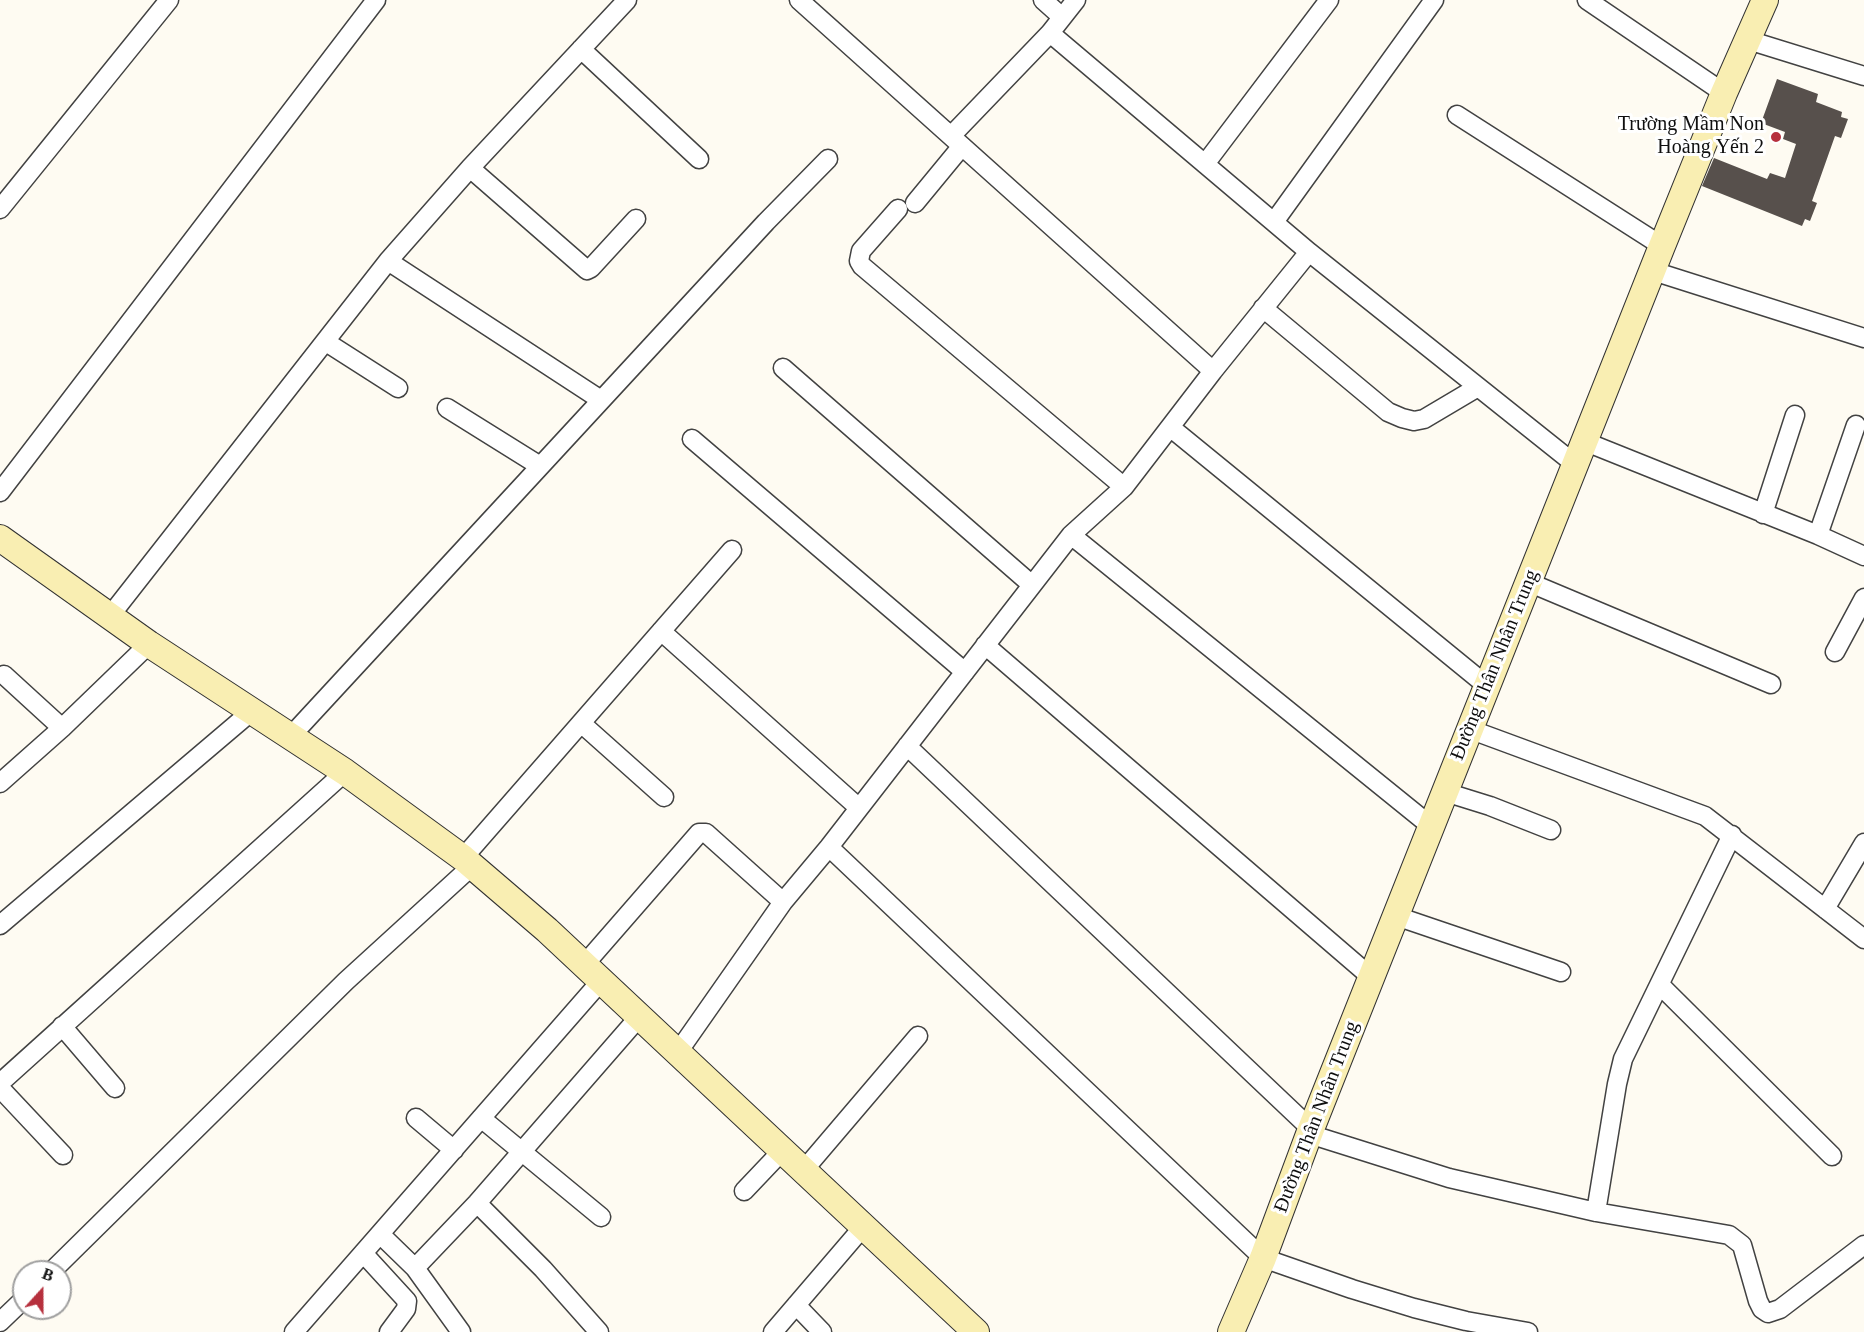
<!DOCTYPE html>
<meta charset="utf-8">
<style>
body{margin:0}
#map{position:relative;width:1864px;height:1332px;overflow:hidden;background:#fefbf2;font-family:"Times New Roman",serif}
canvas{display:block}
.north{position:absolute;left:12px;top:1260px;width:60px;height:60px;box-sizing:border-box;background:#fff;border:2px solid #9f9f9f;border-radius:50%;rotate:21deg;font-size:16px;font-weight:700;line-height:24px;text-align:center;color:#0f0f0f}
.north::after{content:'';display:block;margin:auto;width:21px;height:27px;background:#b6303d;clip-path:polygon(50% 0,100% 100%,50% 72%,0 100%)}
</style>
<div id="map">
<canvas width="1864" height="1332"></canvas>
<div class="north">B</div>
</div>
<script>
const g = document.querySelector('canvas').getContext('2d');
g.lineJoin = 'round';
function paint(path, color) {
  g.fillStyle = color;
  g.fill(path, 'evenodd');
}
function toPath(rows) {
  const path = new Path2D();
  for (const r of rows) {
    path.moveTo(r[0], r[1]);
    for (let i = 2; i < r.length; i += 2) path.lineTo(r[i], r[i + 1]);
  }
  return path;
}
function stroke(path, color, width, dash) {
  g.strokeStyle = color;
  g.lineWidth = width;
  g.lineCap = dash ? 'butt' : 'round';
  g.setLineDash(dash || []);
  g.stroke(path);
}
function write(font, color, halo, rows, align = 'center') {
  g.font = font + ' "Times New Roman",serif';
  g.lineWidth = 6;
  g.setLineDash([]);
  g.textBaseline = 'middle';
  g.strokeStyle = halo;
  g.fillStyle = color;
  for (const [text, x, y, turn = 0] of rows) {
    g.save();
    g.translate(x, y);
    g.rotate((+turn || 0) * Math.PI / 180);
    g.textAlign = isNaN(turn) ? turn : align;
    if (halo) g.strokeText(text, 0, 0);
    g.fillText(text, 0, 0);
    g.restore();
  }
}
paint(toPath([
 [1777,79,1818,94,1816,102,1842,112,1841,117,1848,119,1841,138,1835,136,1812,201,1817,203,1810,221,1805,219,1802,226,1702,186,1714,158,1767,179,1770,173,1785,178,1796,144,1783,139,1785,132,1761,123]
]), '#57504c');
const street = toPath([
 [799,0,1213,371],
 [1043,0,1062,17],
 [1587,0,1724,93],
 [1050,33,1309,252,1576,465],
 [1748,40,1864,76],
 [581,49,699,159],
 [1457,115,1662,246],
 [951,136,1050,33,1076,0],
 [1205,164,1329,0],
 [470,168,587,270,591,268,636,219],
 [915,203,962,146],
 [0,209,169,0],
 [898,209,861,251,859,261,862,266,1124,487],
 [1274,222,1434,0],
 [388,261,601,400],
 [1653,271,1864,338],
 [1263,308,1388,412,1402,418,1414,421,1424,419,1478,387],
 [326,342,398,388],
 [783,368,1032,585],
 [447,408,540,466],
 [1170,427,1486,685],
 [692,439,965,672],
 [1586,442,1818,535,1864,556],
 [0,492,376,0],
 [1763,514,1795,415],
 [1071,535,1432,827],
 [1818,535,1856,425],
 [1528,582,1771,684],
 [110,616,388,261,470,168,627,0],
 [661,631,859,808],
 [985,645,1371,977],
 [1835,652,1864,598],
 [4,675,62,728],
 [581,723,664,797],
 [1469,729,1705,816,1864,939],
 [291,736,766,222,828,159],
 [907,746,1311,1129],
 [0,783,62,728,149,644],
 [1445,792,1490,806,1551,830],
 [829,847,1263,1258,1352,1289,1414,1308,1466,1321,1528,1332],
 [463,858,732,550],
 [1825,909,1864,843],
 [1396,916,1561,972],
 [0,925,252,711],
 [584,965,699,833,706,833,783,902],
 [1660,985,1832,1156],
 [62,1026,115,1088],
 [678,1052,783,902,829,847,1071,535,1124,487,1213,371,1309,252],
 [0,1083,345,772],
 [0,1088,63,1155],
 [416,1118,454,1150],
 [481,1118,601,1217],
 [1309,1134,1449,1178,1596,1212,1729,1235,1742,1245,1758,1301,1762,1309,1768,1313,1780,1309,1864,1245],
 [803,1171,918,1036],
 [744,1191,782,1151],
 [477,1203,543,1269,599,1332],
 [1596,1212,1617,1084,1623,1059,1732,835],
 [380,1234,415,1268,461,1332],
 [363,1253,407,1301,406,1309,389,1332],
 [415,1268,477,1203,639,1017],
 [51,1272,346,981,472,866],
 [796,1305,822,1332],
 [0,1322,24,1299],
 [294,1332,601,981],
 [773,1332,863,1227]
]);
const secondary = toPath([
 [0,538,149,644,345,772,463,858,547,930,976,1332],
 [1231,1332,1263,1258,1311,1129,1662,246,1724,93,1765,0]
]);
stroke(street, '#424242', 21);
stroke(secondary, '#313131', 28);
stroke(street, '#fff', 18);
stroke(secondary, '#f9eeb2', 26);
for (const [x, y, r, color] of [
 [1776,137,6,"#b6303d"]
]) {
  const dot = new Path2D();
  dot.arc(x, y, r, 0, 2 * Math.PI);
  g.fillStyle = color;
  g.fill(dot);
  stroke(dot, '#fff', 2);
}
write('20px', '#0f0f0f', '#fff', [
 ["Trường Mầm Non",1764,125],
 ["Hoàng Yến 2",1764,148]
], 'right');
write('20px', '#0f0f0f', '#fff', [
 ["Đường Thân Nhân Trung",1495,665,-68],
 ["Đường Thân Nhân Trung",1317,1117,-69]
]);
</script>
